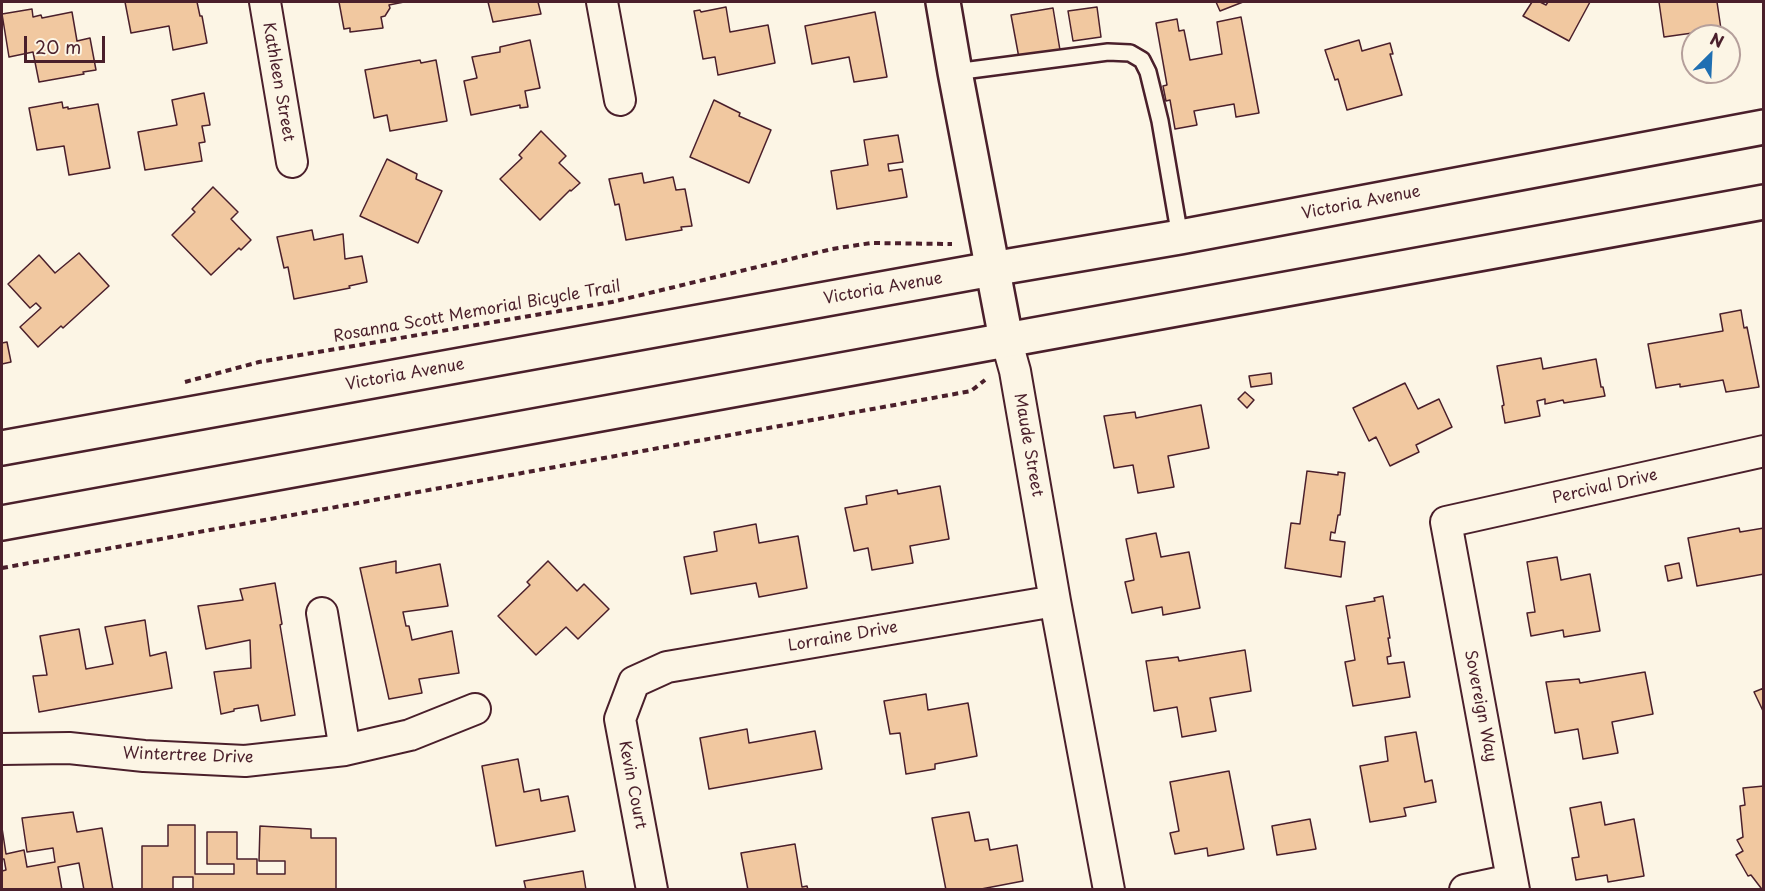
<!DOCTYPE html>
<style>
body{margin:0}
#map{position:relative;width:1765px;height:891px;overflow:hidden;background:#fcf5e5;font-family:"Playpen Sans",sans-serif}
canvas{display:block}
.frame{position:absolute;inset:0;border:3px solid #4a1f2b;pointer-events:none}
.north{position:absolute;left:1681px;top:24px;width:60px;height:60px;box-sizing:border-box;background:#fcf5e5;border:2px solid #b59f9b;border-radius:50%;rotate:24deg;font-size:16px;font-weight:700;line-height:24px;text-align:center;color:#4a1f2b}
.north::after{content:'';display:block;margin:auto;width:21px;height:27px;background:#1f6fb2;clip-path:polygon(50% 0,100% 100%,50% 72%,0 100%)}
.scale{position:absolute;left:24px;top:36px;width:81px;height:27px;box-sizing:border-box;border:3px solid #4a1f2b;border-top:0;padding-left:8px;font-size:18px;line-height:21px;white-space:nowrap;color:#4a1f2b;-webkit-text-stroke:4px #fcf5e5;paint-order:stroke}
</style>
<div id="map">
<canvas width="1765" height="891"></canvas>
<div class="frame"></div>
<div class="north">N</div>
<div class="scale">20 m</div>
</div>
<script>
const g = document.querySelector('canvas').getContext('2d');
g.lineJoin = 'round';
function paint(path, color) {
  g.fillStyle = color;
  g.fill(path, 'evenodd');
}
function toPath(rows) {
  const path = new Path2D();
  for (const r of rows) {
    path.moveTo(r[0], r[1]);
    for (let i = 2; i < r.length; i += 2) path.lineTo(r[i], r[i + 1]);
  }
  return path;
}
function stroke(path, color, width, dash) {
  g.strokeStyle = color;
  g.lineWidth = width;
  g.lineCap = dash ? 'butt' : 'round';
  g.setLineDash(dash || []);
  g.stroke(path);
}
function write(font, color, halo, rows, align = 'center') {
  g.font = font + ' "Playpen Sans",sans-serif';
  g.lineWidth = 4.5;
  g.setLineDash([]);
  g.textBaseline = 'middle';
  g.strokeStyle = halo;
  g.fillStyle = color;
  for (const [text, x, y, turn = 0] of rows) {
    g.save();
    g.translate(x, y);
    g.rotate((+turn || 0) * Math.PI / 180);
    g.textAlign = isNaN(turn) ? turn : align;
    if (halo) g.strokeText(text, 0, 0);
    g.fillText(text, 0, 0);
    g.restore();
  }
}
const building = toPath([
 [125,2,197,2,200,16,202,16,207,43,173,50,169,26,131,33,125,2],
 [339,2,404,2,389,5,390,8,385,16,381,17,383,28,350,32,350,28,344,29,339,2],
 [488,2,538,2,541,14,493,22,488,2],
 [1216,2,1243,2,1220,11,1216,2],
 [1532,2,1540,2,1546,5,1548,2,1590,2,1569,41,1523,16,1532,2],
 [1659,2,1717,2,1721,29,1664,37,1659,2],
 [726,7,730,32,768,25,775,63,718,75,715,57,703,59,694,11,700,10,701,12,726,7],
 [1097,7,1101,37,1073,41,1068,11,1097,7],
 [1053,8,1060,50,1019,58,1011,15,1053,8],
 [32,9,33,17,41,15,42,18,72,12,77,41,90,38,96,70,83,72,84,74,39,82,33,52,9,57,2,14,32,9],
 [875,12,887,77,854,82,849,57,812,64,805,26,875,12],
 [1241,17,1259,113,1236,117,1234,104,1194,111,1197,125,1175,129,1170,100,1166,101,1163,86,1167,85,1156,23,1177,19,1179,31,1184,30,1190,60,1222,54,1217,22,1241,17],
 [530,40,540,88,525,91,528,107,520,108,520,105,471,115,464,81,477,78,472,57,500,52,500,47,530,40],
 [1359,40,1362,51,1390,43,1393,54,1390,54,1402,95,1347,110,1338,79,1335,80,1325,50,1359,40],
 [420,60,421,63,436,60,447,121,390,131,387,115,374,118,365,70,420,60],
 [204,93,210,125,202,126,205,142,199,143,202,161,145,170,138,132,177,125,172,100,204,93],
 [714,100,740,113,739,116,771,130,749,183,690,157,714,100],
 [62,102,63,108,68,107,68,109,98,104,110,168,69,175,64,146,37,150,29,108,62,102],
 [541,131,566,156,559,163,580,183,571,191,570,190,540,220,500,179,522,158,519,155,541,131],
 [898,135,903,162,888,164,889,171,902,169,907,197,837,209,831,171,868,165,864,140,898,135],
 [387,159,417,174,416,179,442,191,418,243,360,216,387,159],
 [642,173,644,183,673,177,676,190,685,189,692,226,681,227,682,230,626,240,619,204,615,205,609,179,642,173],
 [213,187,238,212,231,219,251,240,241,250,239,248,211,275,172,235,195,212,192,209,213,187],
 [312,230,314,240,343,234,345,259,362,256,367,282,349,286,350,288,294,299,288,267,284,268,277,237,312,230],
 [79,253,109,286,63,328,61,326,38,347,20,327,41,308,36,303,30,308,8,284,39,255,55,273,79,253],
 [1741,310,1744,328,1747,327,1759,387,1726,392,1723,380,1680,387,1680,384,1656,388,1648,344,1723,331,1720,314,1741,310],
 [7,342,11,362,2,364,2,343,7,342],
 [1541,358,1543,369,1596,359,1601,387,1603,387,1605,396,1564,403,1563,400,1545,404,1545,399,1537,401,1540,416,1505,423,1502,406,1504,405,1497,366,1541,358],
 [1271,373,1272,384,1251,387,1249,376,1271,373],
 [1405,383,1418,409,1439,399,1452,427,1416,445,1419,452,1390,466,1376,437,1369,441,1353,408,1405,383],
 [1245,392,1254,400,1247,408,1238,399,1245,392],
 [1201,405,1209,448,1168,456,1174,487,1138,493,1133,465,1114,468,1104,416,1135,412,1136,418,1201,405],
 [1307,471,1338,475,1338,472,1345,473,1340,515,1338,515,1335,533,1331,532,1330,540,1345,542,1341,577,1285,568,1291,523,1300,524,1307,471],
 [940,486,949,539,910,546,913,563,872,570,868,548,854,551,845,508,867,504,866,496,897,490,898,494,940,486],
 [756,524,759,543,798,536,807,588,759,597,756,583,691,594,684,557,717,551,714,532,756,524],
 [1739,528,1740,532,1764,528,1764,574,1697,586,1688,538,1739,528],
 [1156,533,1161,557,1189,552,1200,608,1163,615,1162,607,1132,613,1125,582,1134,580,1126,539,1156,533],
 [1557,557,1561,580,1590,574,1600,631,1564,637,1563,630,1531,636,1527,613,1535,612,1527,562,1557,557],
 [396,561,396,573,440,564,448,606,403,612,406,626,409,626,412,640,452,631,459,673,419,679,422,693,389,699,360,568,396,561],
 [548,561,577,591,584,584,609,609,578,639,566,627,536,655,498,616,530,585,527,582,548,561],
 [1679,563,1682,578,1668,581,1665,566,1679,563],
 [275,583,282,624,280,625,295,715,261,721,258,705,234,709,234,711,221,714,214,672,251,668,250,640,206,649,198,606,243,600,240,589,275,583],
 [1383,596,1390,638,1388,638,1391,656,1387,657,1388,664,1404,662,1410,697,1353,706,1345,662,1355,660,1346,606,1375,601,1374,598,1383,596],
 [145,620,150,656,166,652,172,688,39,712,33,676,47,675,40,636,79,629,86,669,113,664,105,627,145,620],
 [1245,650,1251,691,1210,698,1216,731,1182,737,1177,707,1154,711,1146,661,1178,657,1179,661,1245,650],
 [1645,672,1653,714,1612,722,1618,753,1583,759,1578,729,1555,733,1546,682,1579,679,1580,683,1645,672],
 [1764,688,1764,713,1754,692,1764,688],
 [926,694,928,710,968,703,977,756,935,764,935,769,906,774,900,733,890,734,884,701,926,694],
 [747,729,749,743,815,731,822,769,709,789,700,738,747,729],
 [1416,732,1425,782,1432,780,1436,802,1404,808,1406,816,1370,822,1360,766,1388,761,1385,737,1416,732],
 [518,759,524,792,539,789,541,801,568,796,575,831,496,846,482,766,518,759],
 [1229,771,1244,849,1208,856,1207,848,1175,854,1170,833,1179,831,1170,782,1229,771],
 [1764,786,1764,890,1759,890,1761,888,1751,875,1748,876,1736,855,1743,851,1737,840,1743,837,1740,806,1745,805,1743,788,1764,786],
 [1601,802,1605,825,1634,819,1644,876,1608,882,1607,875,1576,880,1572,858,1579,857,1570,808,1601,802],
 [73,812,77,832,102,828,113,890,84,890,79,863,58,867,62,890,2,890,2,871,6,870,4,859,2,859,2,828,6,854,24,850,27,867,55,862,53,848,27,852,22,818,73,812],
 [969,812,975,841,988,839,990,850,1017,845,1023,881,976,890,946,890,932,818,969,812],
 [1310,819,1316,849,1277,855,1272,826,1310,819],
 [168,825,195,825,195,874,234,874,234,864,207,864,207,832,237,832,237,859,257,859,257,874,285,874,285,861,259,861,260,826,311,829,311,838,336,838,336,889,193,890,193,877,173,877,173,890,142,890,142,846,168,846,168,825],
 [795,844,802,887,807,886,808,890,748,890,741,853,795,844],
 [583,871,586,890,526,890,524,881,583,871]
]);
paint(building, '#f1c8a0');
stroke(building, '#4a1f2b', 1.5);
const service = toPath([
 [955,72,1108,52,1130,53,1142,60,1148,72,1160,121,1180,237]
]);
const minor = toPath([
 [265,2,292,162],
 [602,2,620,100],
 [1006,339,1015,371,1055,601,1109,890],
 [322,613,345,750],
 [2,749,69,748,144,756,245,761,345,750,410,735,475,709],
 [652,890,620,719,634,682,667,667,1055,601],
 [1465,890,1512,880],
 [1514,890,1446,522,1764,451]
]);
const tertiary = toPath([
 [943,2,955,72,1006,339]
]);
const secondary = toPath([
 [2,448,992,269,1180,237,1764,127],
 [2,523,1764,202]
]);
stroke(service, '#4a1f2b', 20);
stroke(minor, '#4a1f2b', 34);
stroke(tertiary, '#4a1f2b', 38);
stroke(secondary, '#4a1f2b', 38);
stroke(toPath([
 [185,382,259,362,612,302,832,249,871,243,952,244],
 [2,568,971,391,985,380]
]), '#4a1f2b', 4, [6, 4.5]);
stroke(service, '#fcf5e5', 15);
stroke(minor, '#fcf5e5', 30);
stroke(tertiary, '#fcf5e5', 33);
stroke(secondary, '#fcf5e5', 33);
write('16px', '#4a1f2b', '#fcf5e5', [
 ["Kathleen Street",278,82,80],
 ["Victoria Avenue",1361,203,-11],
 ["Victoria Avenue",883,289,-10],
 ["Rosanna Scott Memorial Bicycle Trail",477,312,-10],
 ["Victoria Avenue",405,375,-10],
 ["Maude Street",1028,445,80],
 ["Percival Drive",1605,487,-13],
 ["Lorraine Drive",843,637,-10],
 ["Sovereign Way",1480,706,79],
 ["Wintertree Drive",188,756,2],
 ["Kevin Court",632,785,79]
]);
</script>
